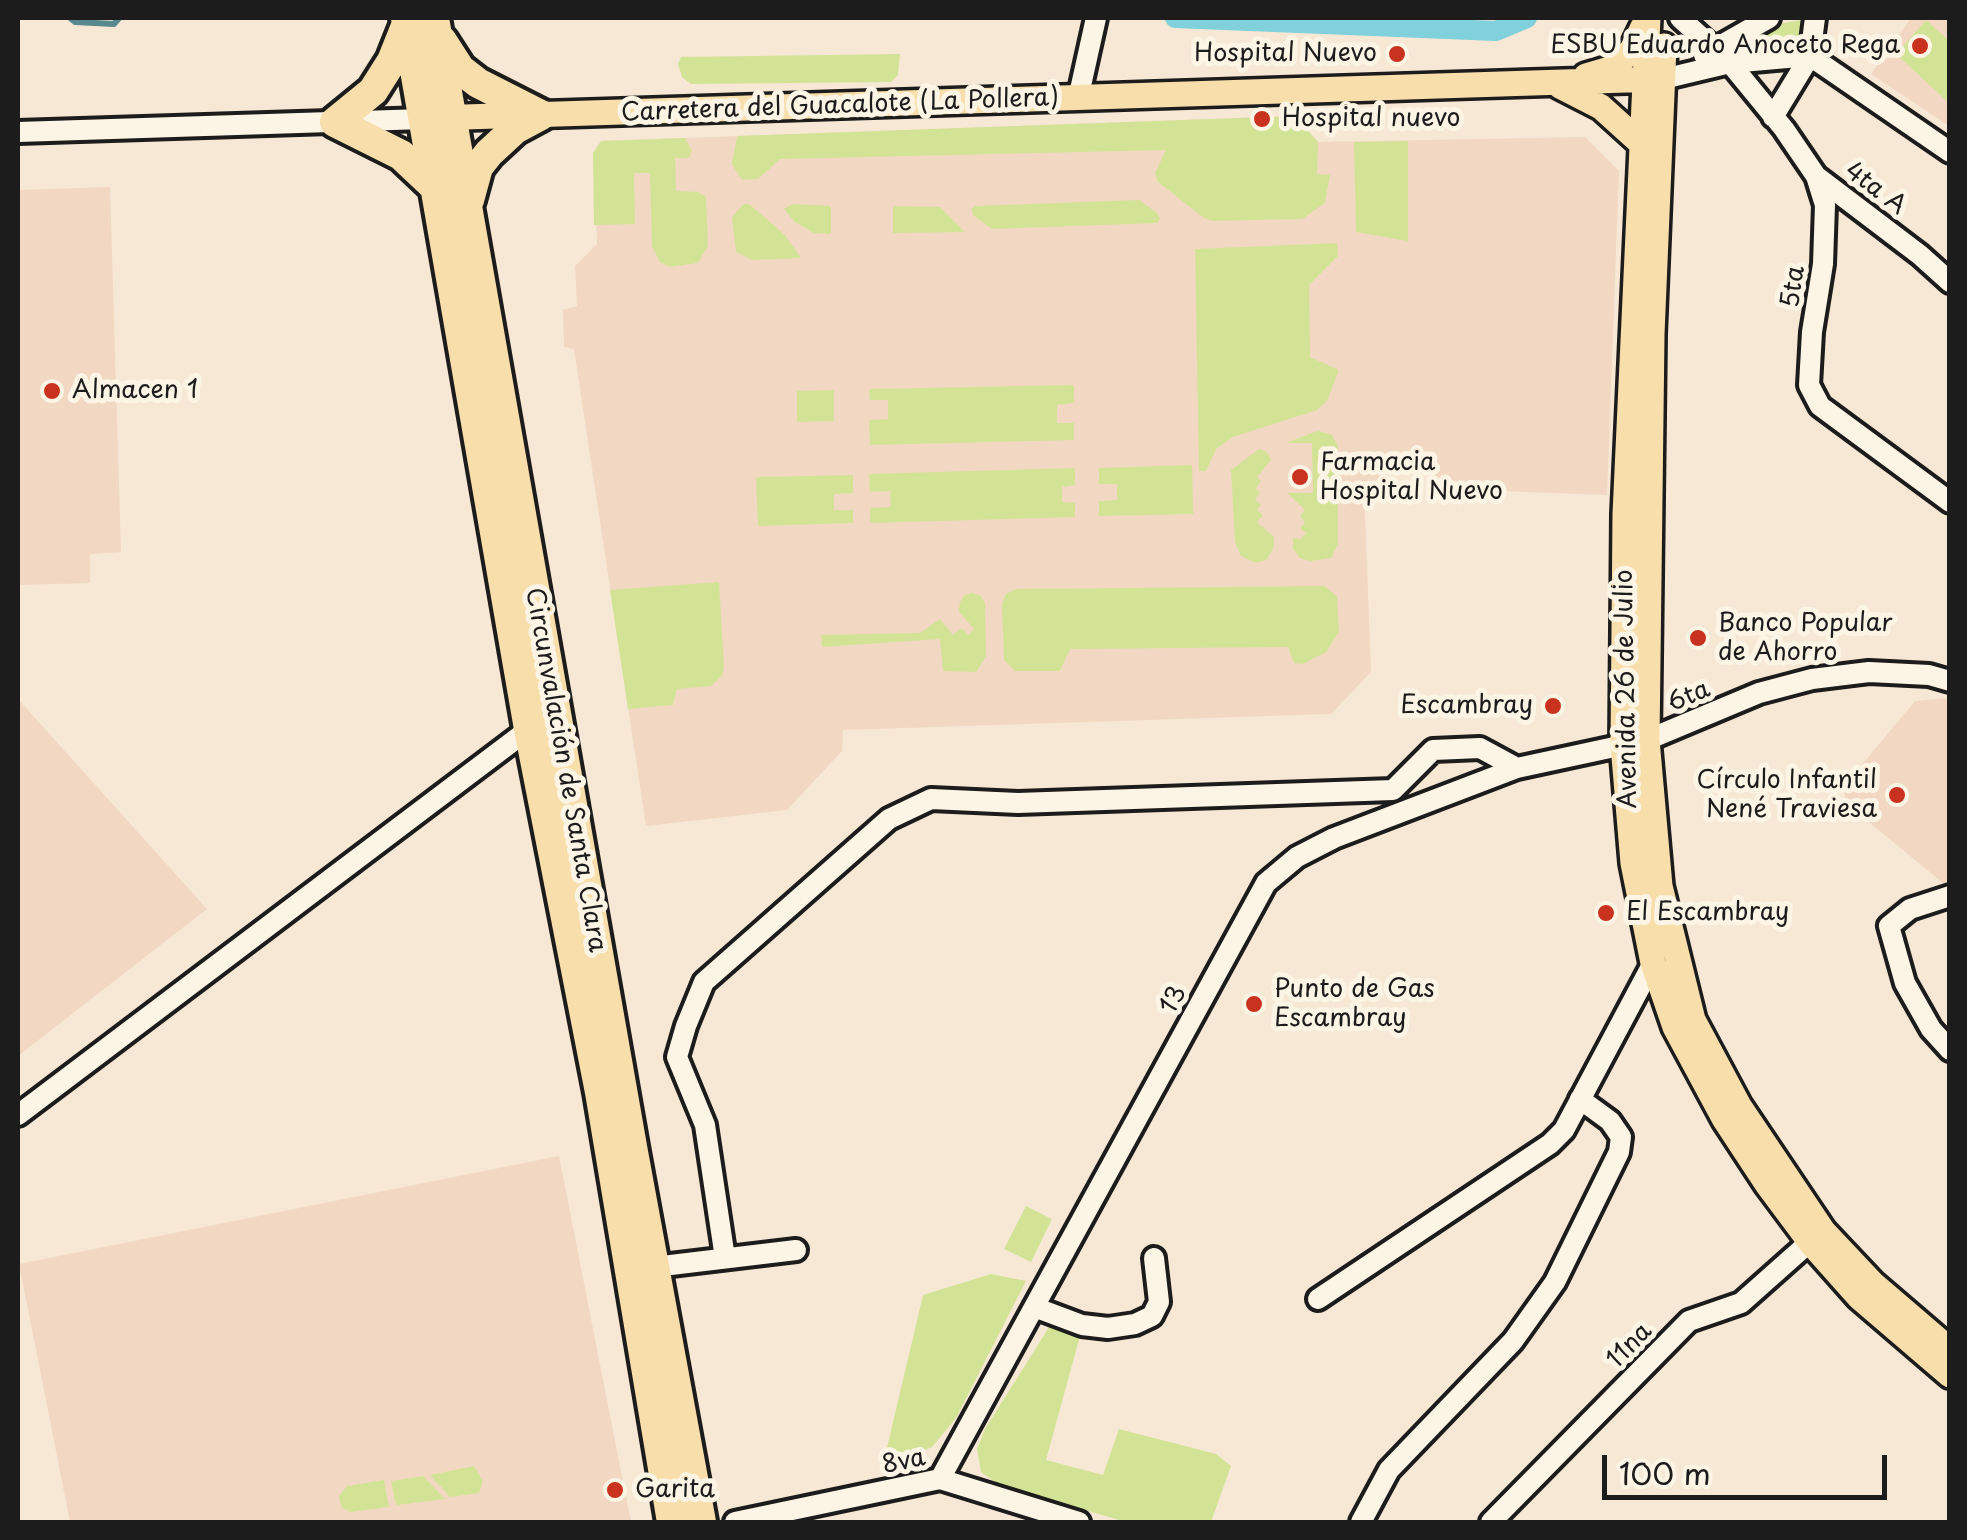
<!DOCTYPE html>
<meta charset="utf-8">
<style>
body{margin:0}
#map{position:relative;width:1967px;height:1540px;overflow:hidden;background:#f7e8d5;font-family:"Playpen Sans",sans-serif}
canvas{display:block}
.frame{position:absolute;inset:0;border:20px solid #1c1c1c;pointer-events:none}
.scale{position:absolute;left:1602px;top:1455px;width:285px;height:45px;box-sizing:border-box;border:5px solid #1c1c1c;border-top:0;padding-left:12px;font-size:30px;line-height:35px;white-space:nowrap;color:#1c1c1c;-webkit-text-stroke:8px #fcf5e5;paint-order:stroke}
</style>
<div id="map">
<canvas width="1967" height="1540"></canvas>
<div class="frame"></div>
<div class="scale">100 m</div>
</div>
<script>
const g = document.querySelector('canvas').getContext('2d');
g.lineJoin = 'round';
function paint(path, color) {
  g.fillStyle = color;
  g.fill(path, 'evenodd');
}
function toPath(rows) {
  const path = new Path2D();
  for (const r of rows) {
    path.moveTo(r[0], r[1]);
    for (let i = 2; i < r.length; i += 2) path.lineTo(r[i], r[i + 1]);
  }
  return path;
}
function stroke(path, color, width, dash) {
  g.strokeStyle = color;
  g.lineWidth = width;
  g.lineCap = dash ? 'butt' : 'round';
  g.setLineDash(dash || []);
  g.stroke(path);
}
function write(font, color, halo, rows, align = 'center') {
  g.font = font + ' "Playpen Sans",sans-serif';
  g.lineWidth = 10;
  g.setLineDash([]);
  g.textBaseline = 'middle';
  g.strokeStyle = halo;
  g.fillStyle = color;
  for (const [text, x, y, turn = 0] of rows) {
    g.save();
    g.translate(x, y);
    g.rotate((+turn || 0) * Math.PI / 180);
    g.textAlign = isNaN(turn) ? turn : align;
    if (halo) g.strokeText(text, 0, 0);
    g.fillText(text, 0, 0);
    g.restore();
  }
}
paint(toPath([
 [1911,18,1949,18,1949,126,1871,74],
 [1295,116,1318,142,1585,137,1619,171,1607,495,1470,490,1408,468,1364,487,1371,672,1331,714,843,730,842,751,787,810,646,826,574,349,564,347,563,310,577,306,575,266,597,244,593,153,601,141],
 [110,187,121,552,90,554,90,583,18,585,18,190],
 [1949,698,1950,882,1943,883,1847,804,1843,787,1915,701],
 [18,699,207,909,18,1056],
 [559,1156,631,1522,70,1522,19,1264]
]), '#f2d8c2');
paint(toPath([
 [1807,19,1805,46,1734,51,1733,47,1778,24],
 [1926,20,1949,41,1949,103,1896,54],
 [900,54,898,75,891,82,691,84,682,77,678,64,681,57],
 [1295,116,1318,142,1317,174,1330,175,1325,203,1302,219,1212,221,1204,218,1158,182,1155,173,1166,150,780,159,758,179,742,180,732,164,737,136],
 [685,138,692,151,689,158,675,158,676,191,698,192,706,197,708,246,698,263,670,267,660,262,652,247,650,173,634,173,635,224,594,225,593,153,601,141],
 [1408,141,1408,241,1356,232,1354,142],
 [1139,200,1157,213,1160,219,1157,223,992,229,973,215,972,209,975,206],
 [743,204,749,204,784,234,801,258,752,260,736,252,732,218],
 [792,204,831,206,831,234,814,233,795,222,784,209],
 [893,206,940,207,965,232,893,233],
 [1337,243,1338,256,1309,285,1310,357,1339,370,1327,401,1317,410,1233,437,1216,449,1206,471,1199,471,1195,249],
 [1074,385,1074,403,1057,405,1057,423,1074,423,1074,440,870,445,869,420,888,419,888,400,870,400,869,389],
 [834,390,834,421,797,422,797,391],
 [1317,431,1331,434,1338,446,1338,544,1331,558,1310,561,1300,558,1293,549,1293,538,1301,539,1306,533,1300,528,1305,522,1300,516,1305,510,1287,493,1313,493,1312,443,1286,443],
 [1259,449,1267,452,1271,460,1257,477,1261,481,1256,488,1260,493,1255,499,1261,505,1257,510,1263,515,1257,522,1274,537,1274,547,1266,560,1256,563,1241,556,1235,542,1231,470],
 [1192,465,1193,514,1099,516,1099,501,1117,500,1117,484,1099,484,1099,468],
 [1075,468,1075,485,1062,487,1062,502,1075,503,1075,517,870,523,870,508,891,507,890,491,870,492,869,474],
 [853,475,853,493,834,494,834,510,853,510,853,523,758,526,756,477],
 [719,582,724,668,722,676,711,686,677,689,673,705,628,709,610,590],
 [1325,586,1337,597,1339,632,1326,652,1303,664,1294,663,1288,647,1070,649,1060,671,1015,671,1004,660,1002,604,1006,594,1016,589],
 [973,593,981,596,985,603,986,656,976,672,943,671,940,639,822,647,821,635,920,633,940,619,953,635,961,628,969,635,974,629,959,612,960,602,965,595],
 [1026,1206,1052,1219,1031,1262,1004,1249],
 [991,1274,1026,1281,956,1418,932,1447,882,1469,923,1295],
 [1051,1324,1080,1336,1046,1460,1103,1475,1119,1429,1216,1454,1231,1466,1211,1522,1126,1522,999,1485,981,1472,977,1449,985,1429],
 [474,1466,483,1481,479,1493,450,1497,430,1475],
 [423,1476,445,1499,396,1505,391,1481],
 [384,1480,389,1507,350,1512,341,1507,339,1496,347,1486]
]), '#d3e396');
stroke(toPath([
 [70,18,75,22,114,24,119,18]
]), '#58898f', 6);
stroke(toPath([
 [1175,18,1496,31,1527,18]
]), '#80d1db', 20);
const minor = toPath([
 [1680,18,1730,63,1784,129,1816,176,1825,205,1823,264,1812,332,1809,385,1820,406,1950,502],
 [1704,55,1769,18],
 [1663,79,1730,63,1810,56,1950,152],
 [1078,99,1096,18],
 [1773,117,1810,56,1815,18],
 [18,132,424,119],
 [1816,176,1920,255,1950,282],
 [1950,896,1910,909,1889,926,1905,983,1931,1029,1950,1050],
 [18,1115,537,723],
 [725,1258,705,1125,677,1057,686,1026,704,982,889,819,931,799,1018,803,1393,790,1433,750,1480,748,1517,768],
 [654,1267,796,1250],
 [1318,1299,1550,1144,1564,1130,1653,963],
 [1034,1307,1082,1325,1108,1328,1135,1324,1152,1316,1159,1302,1154,1258],
 [940,1479,1266,883,1297,857,1334,838,1517,768,1647,740,1759,693,1812,679,1869,672,1929,675,1950,681],
 [735,1522,940,1479,1079,1522],
 [1361,1522,1389,1470,1513,1341,1555,1282,1619,1152,1621,1137,1610,1121,1580,1099],
 [1491,1522,1689,1321,1741,1303,1821,1232]
]);
const major = toPath([
 [1648,18,1625,514,1623,745,1633,863,1653,963,1675,1027,1725,1120,1767,1184,1811,1243,1859,1297,1950,1375],
 [1664,46,1652,334,1647,740,1660,886,1693,1020,1739,1106,1823,1231,1873,1284,1950,1350],
 [1586,76,1613,68,1632,50,1643,27],
 [1560,86,1601,107,1643,145],
 [433,118,1658,79]
]);
const highway = toPath([
 [406,18,529,729,600,1092,672,1522],
 [434,18,633,1152,701,1522],
 [406,26,392,61,373,91,335,122,401,155,436,188],
 [442,41,460,69,478,83,541,115],
 [469,200,478,167,489,153,515,129,541,115]
]);
stroke(minor, '#1c1c1c', 28);
stroke(major, '#1c1c1c', 32);
stroke(highway, '#1c1c1c', 38);
stroke(minor, '#fcf5e5', 20);
stroke(major, '#f8deab', 25);
stroke(highway, '#f8deab', 30);
for (const [x, y, r, color] of [
 [1920,46,10,"#c8321e"],
 [1397,54,10,"#c8321e"],
 [1262,119,10,"#c8321e"],
 [52,391,10,"#c8321e"],
 [1300,477,10,"#c8321e"],
 [1698,638,10,"#c8321e"],
 [1553,706,10,"#c8321e"],
 [1897,795,10,"#c8321e"],
 [1606,913,10,"#c8321e"],
 [1254,1004,10,"#c8321e"],
 [615,1490,10,"#c8321e"]
]) {
  const dot = new Path2D();
  dot.arc(x, y, r, 0, 2 * Math.PI);
  g.fillStyle = color;
  g.fill(dot);
  stroke(dot, '#fcf5e5', 4);
}
write('25px', '#1c1c1c', '#fcf5e5', [
 ["ESBU Eduardo Anoceto Rega",1900,46,"right"],
 ["Hospital Nuevo",1377,54,"right"],
 ["Hospital nuevo",1282,119],
 ["Almacen 1",72,391],
 ["Farmacia",1320,463],
 ["Hospital Nuevo",1320,492],
 ["Banco Popular",1718,624],
 ["de Ahorro",1718,653],
 ["Escambray",1533,706,"right"],
 ["Círculo Infantil",1877,781,"right"],
 ["Nené Traviesa",1877,810,"right"],
 ["El Escambray",1626,913],
 ["Punto de Gas",1274,990],
 ["Escambray",1274,1019],
 ["Garita",635,1490]
], 'left');
write('25px', '#1c1c1c', '#fcf5e5', [
 ["Carretera del Guacalote (La Pollera)",840,106,-2],
 ["4ta A",1875,189,37],
 ["5ta",1794,287,-81],
 ["Avenida 26 de Julio",1627,689,-91],
 ["6ta",1689,697,-23],
 ["Circunvalación de Santa Clara",565,770,80],
 ["13",1174,1000,-61],
 ["11na",1630,1346,-46],
 ["8va",904,1462,-11]
]);
</script>
